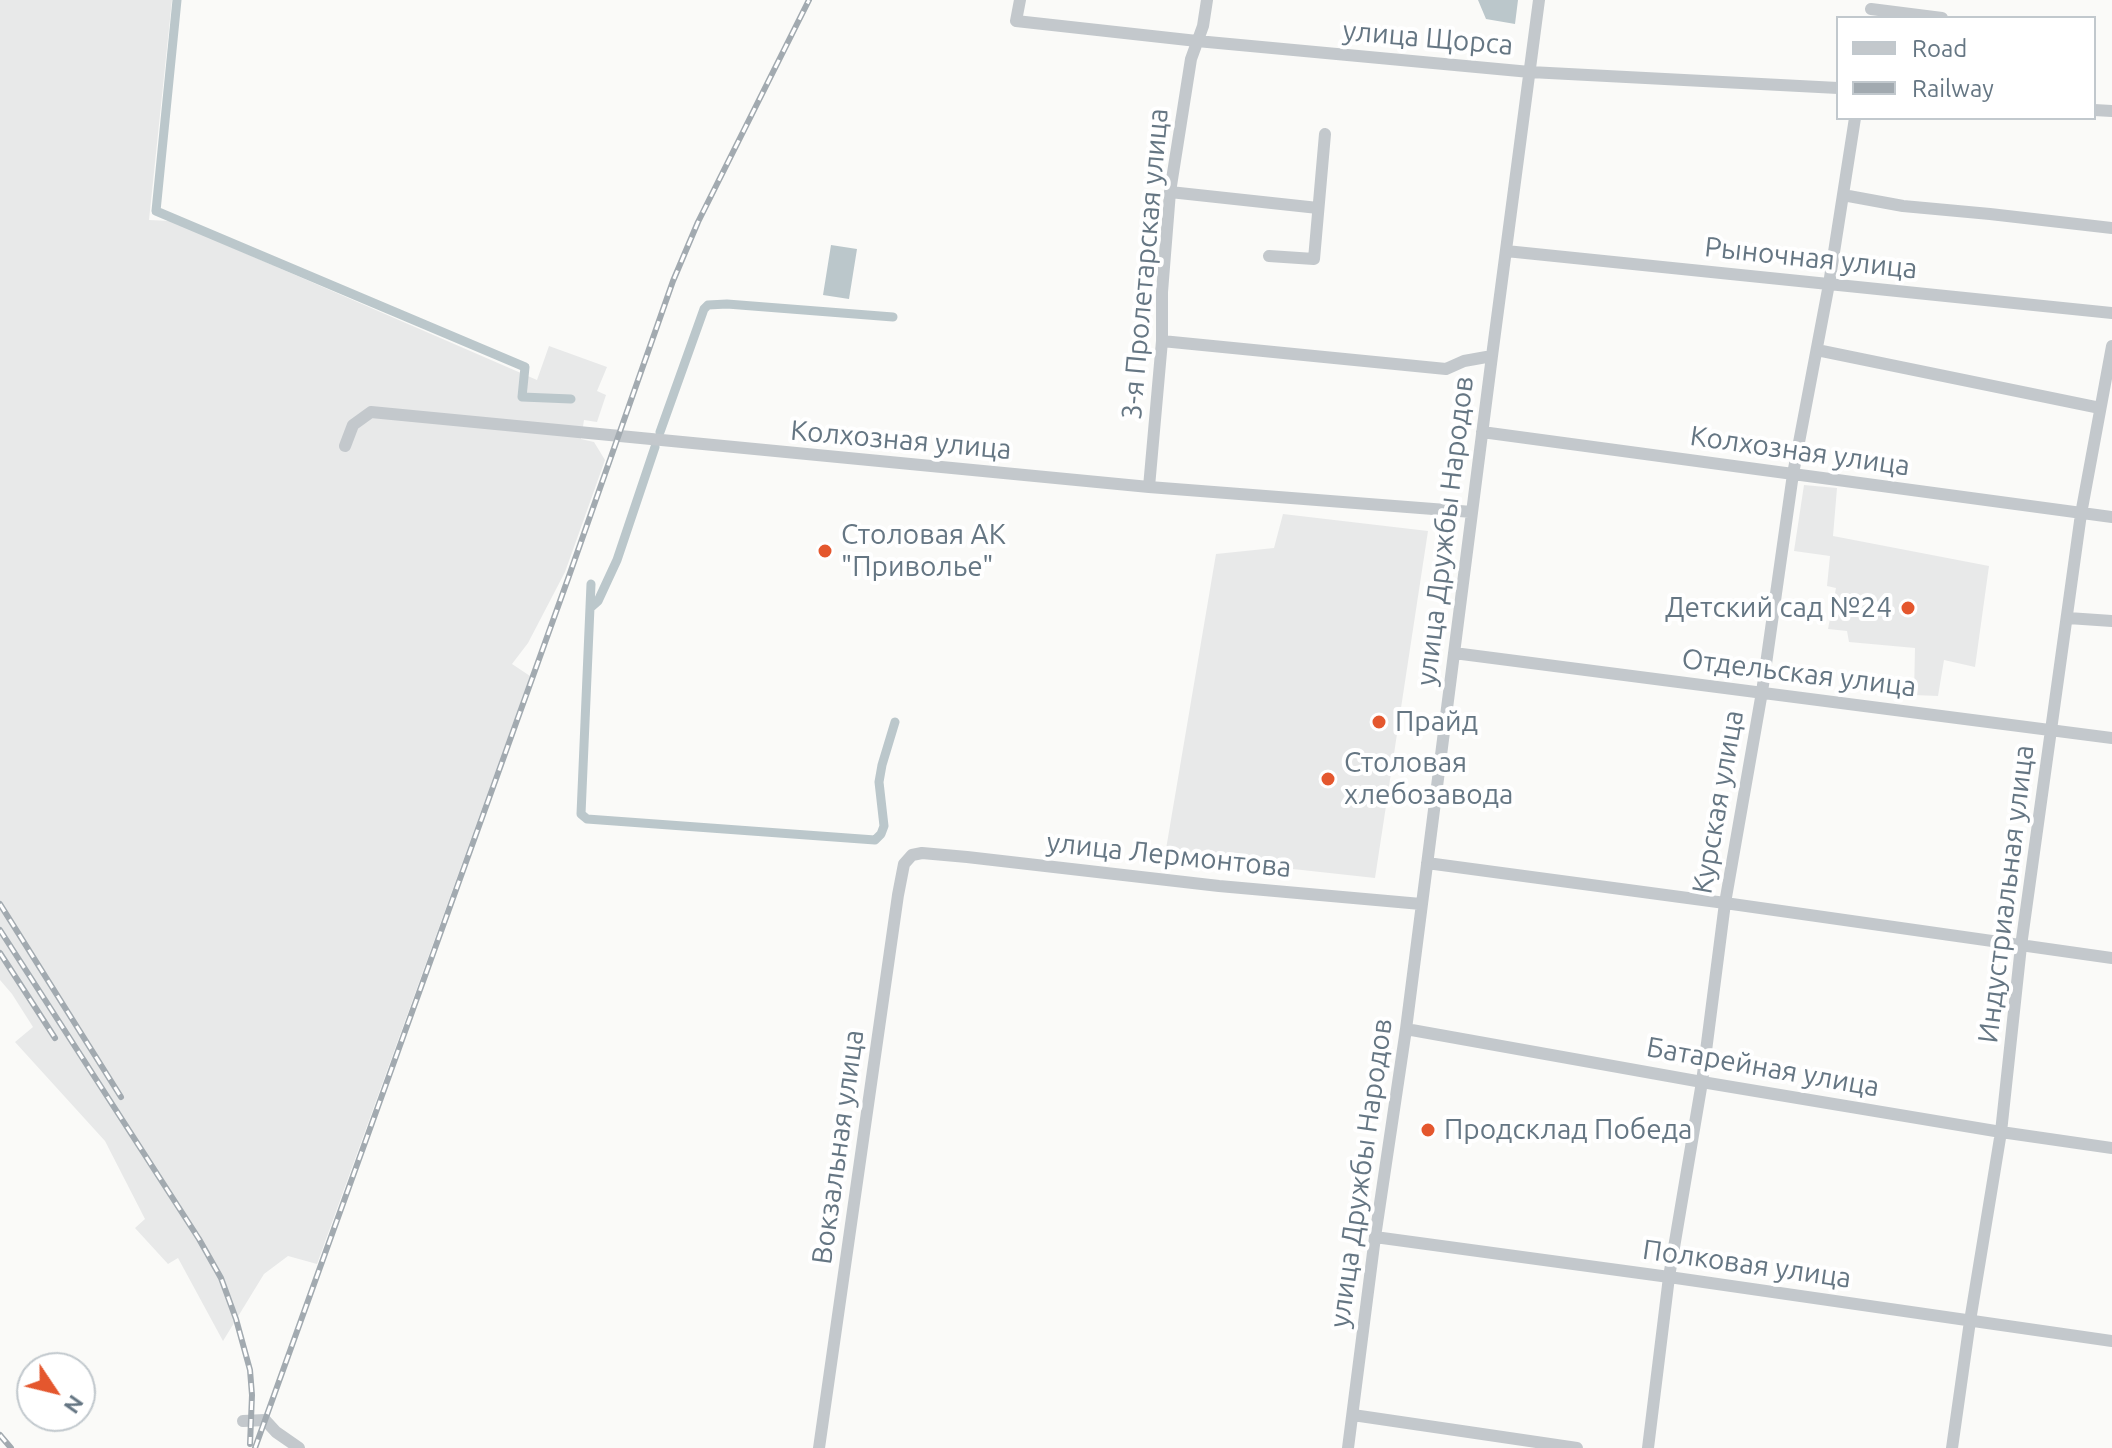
<!DOCTYPE html>
<meta charset="utf-8">
<style>
body{margin:0}
#map{position:relative;width:2112px;height:1448px;overflow:hidden;background:#fafaf8;font-family:Ubuntu,sans-serif}
canvas{display:block}
.legend{position:absolute;left:1836px;top:16px;width:260px;height:104px;box-sizing:border-box;background:#fff;border:2px solid #c1c8cd;margin:0;padding:10px 14px;list-style:none;font-size:24px;color:#657683}
.legend li{display:flex;align-items:center;gap:16px;height:40px}
.legend b{width:40px;border:2px solid #c1c8cd}
.north{position:absolute;left:16px;top:1352px;width:80px;height:80px;box-sizing:border-box;background:#fff;border:2px solid #c1c8cd;border-radius:50%;rotate:125deg;font-size:22px;font-weight:700;line-height:32px;text-align:center;color:#657683}
.north::after{content:'';display:block;margin:auto;width:28px;height:36px;background:#e4572e;clip-path:polygon(50% 0,100% 100%,50% 72%,0 100%)}
</style>
<div id="map">
<canvas width="2112" height="1448"></canvas>
<ul class="legend">
<li><b style="height:10px;background:#c3c8cc"></b>Road</li>
<li><b style="height:10px;background:#a2aab0"></b>Railway</li>
</ul>
<div class="north">N</div>
</div>
<script>
const g = document.querySelector('canvas').getContext('2d');
g.lineJoin = 'round';
function paint(path, color) {
  g.fillStyle = color;
  g.fill(path, 'evenodd');
}
function toPath(rows) {
  const path = new Path2D();
  for (const r of rows) {
    path.moveTo(r[0], r[1]);
    for (let i = 2; i < r.length; i += 2) path.lineTo(r[i], r[i + 1]);
  }
  return path;
}
function stroke(path, color, width, dash) {
  g.strokeStyle = color;
  g.lineWidth = width;
  g.lineCap = dash ? 'butt' : 'round';
  g.setLineDash(dash || []);
  g.stroke(path);
}
function write(font, color, halo, rows, align = 'center') {
  g.font = font + ' Ubuntu,sans-serif';
  g.lineWidth = 8;
  g.setLineDash([]);
  g.textBaseline = 'middle';
  g.strokeStyle = halo;
  g.fillStyle = color;
  for (const [text, x, y, turn = 0] of rows) {
    g.save();
    g.translate(x, y);
    g.rotate((+turn || 0) * Math.PI / 180);
    g.textAlign = isNaN(turn) ? turn : align;
    if (halo) g.strokeText(text, 0, 0);
    g.fillText(text, 0, 0);
    g.restore();
  }
}
paint(toPath([
 [0,0,172,0,149,220,171,221,537,380,549,346,607,367,597,391,606,395,597,422,584,420,581,439,594,442,605,460,565,572,528,643,512,664,530,676,317,1264,288,1256,264,1274,223,1341,178,1258,168,1264,135,1228,145,1219,105,1141,15,1042,33,1027,12,994,0,980],
 [1804,485,1837,488,1833,536,1989,566,1975,667,1944,660,1938,696,1914,695,1915,648,1849,642,1847,631,1828,629,1836,588,1827,586,1830,556,1794,551],
 [1283,514,1428,531,1375,878,1165,855,1216,554,1274,548]
]), '#e8e9e9');
paint(toPath([
 [1478,0,1518,0,1515,24,1486,19],
 [831,245,857,249,849,299,823,295]
]), '#bbc7cb');
stroke(toPath([
 [177,0,156,211,525,367,522,397,571,399],
 [660,432,704,309,708,305,727,304,893,317],
 [591,584,581,814,587,819,875,840,881,834,884,826,879,782,882,765,895,722],
 [590,608,598,601,617,560,655,447]
]), '#bbc7cb', 9);
stroke(toPath([
 [1020,0,1016,21,1197,41,1530,72,1838,88],
 [1871,9,1942,18],
 [2094,110,2112,111],
 [1170,192,1318,208],
 [1843,195,1903,206,1990,214,2112,228],
 [1506,251,2112,313],
 [1269,256,1314,259,1325,134],
 [1162,341,1446,369,1464,361,1492,356],
 [1817,350,2100,408],
 [1482,432,2112,517],
 [345,446,353,425,371,412,1149,487,1472,512],
 [1149,487,1162,341,1162,292,1170,192,1191,59,1203,26,1207,0],
 [2068,618,2112,621],
 [1454,653,2112,738],
 [1427,863,1725,903,2112,958],
 [1406,1029,1702,1082,2001,1132,2112,1148],
 [1375,1237,1669,1277,2112,1341],
 [1353,1415,1577,1448],
 [243,1421,265,1420,276,1432,299,1448],
 [819,1448,898,895,904,864,912,855,922,853,967,857,1219,886,1421,904],
 [1348,1448,1375,1237,1406,1029,1492,356,1539,0],
 [1648,1448,1669,1277,1702,1082,1725,903,1762,692,1793,474,1829,284,1855,118],
 [1952,1448,1970,1321,2001,1132,2021,946,2081,514,2112,346]
]), '#c3c8cc', 12);
const rail = toPath([
 [0,904,121,1097],
 [0,930,199,1239,221,1278,236,1319,250,1370,252,1395,250,1444],
 [0,953,55,1038],
 [0,1435,11,1448],
 [255,1448,569,576,673,281,698,222,809,0]
]);
stroke(rail, '#a2aab0', 6);
stroke(rail, '#fff', 3, [9]);
for (const [x, y, r, color] of [
 [825,551,8,"#e4572e"],
 [1908,608,8,"#e4572e"],
 [1379,722,8,"#e4572e"],
 [1328,779,8,"#e4572e"],
 [1428,1130,8,"#e4572e"]
]) {
  const dot = new Path2D();
  dot.arc(x, y, r, 0, 2 * Math.PI);
  g.fillStyle = color;
  g.fill(dot);
  stroke(dot, '#fff', 3);
}
write('28px', '#657683', '#fff', [
 ["улица Щорса",1428,38,5],
 ["Рыночная улица",1811,258,6],
 ["3-я Пролетарская улица",1145,264,-85],
 ["Колхозная улица",901,440,5],
 ["Колхозная улица",1800,451,8],
 ["улица Дружбы Народов",1445,531,-83],
 ["Отдельская улица",1799,673,7],
 ["Курская улица",1718,802,-80],
 ["улица Лермонтова",1169,855,6],
 ["Индустриальная улица",2006,894,-83],
 ["Батарейная улица",1763,1067,10],
 ["Вокзальная улица",838,1147,-82],
 ["улица Дружбы Народов",1361,1173,-82],
 ["Полковая улица",1747,1264,8]
]);
write('28px', '#657683', '#fff', [
 ["Столовая АК",841,535],
 ["\"Приволье\"",841,567],
 ["Детский сад №24",1892,608,"right"],
 ["Прайд",1395,722],
 ["Столовая",1344,763],
 ["хлебозавода",1344,795],
 ["Продсклад Победа",1444,1130]
], 'left');
</script>
